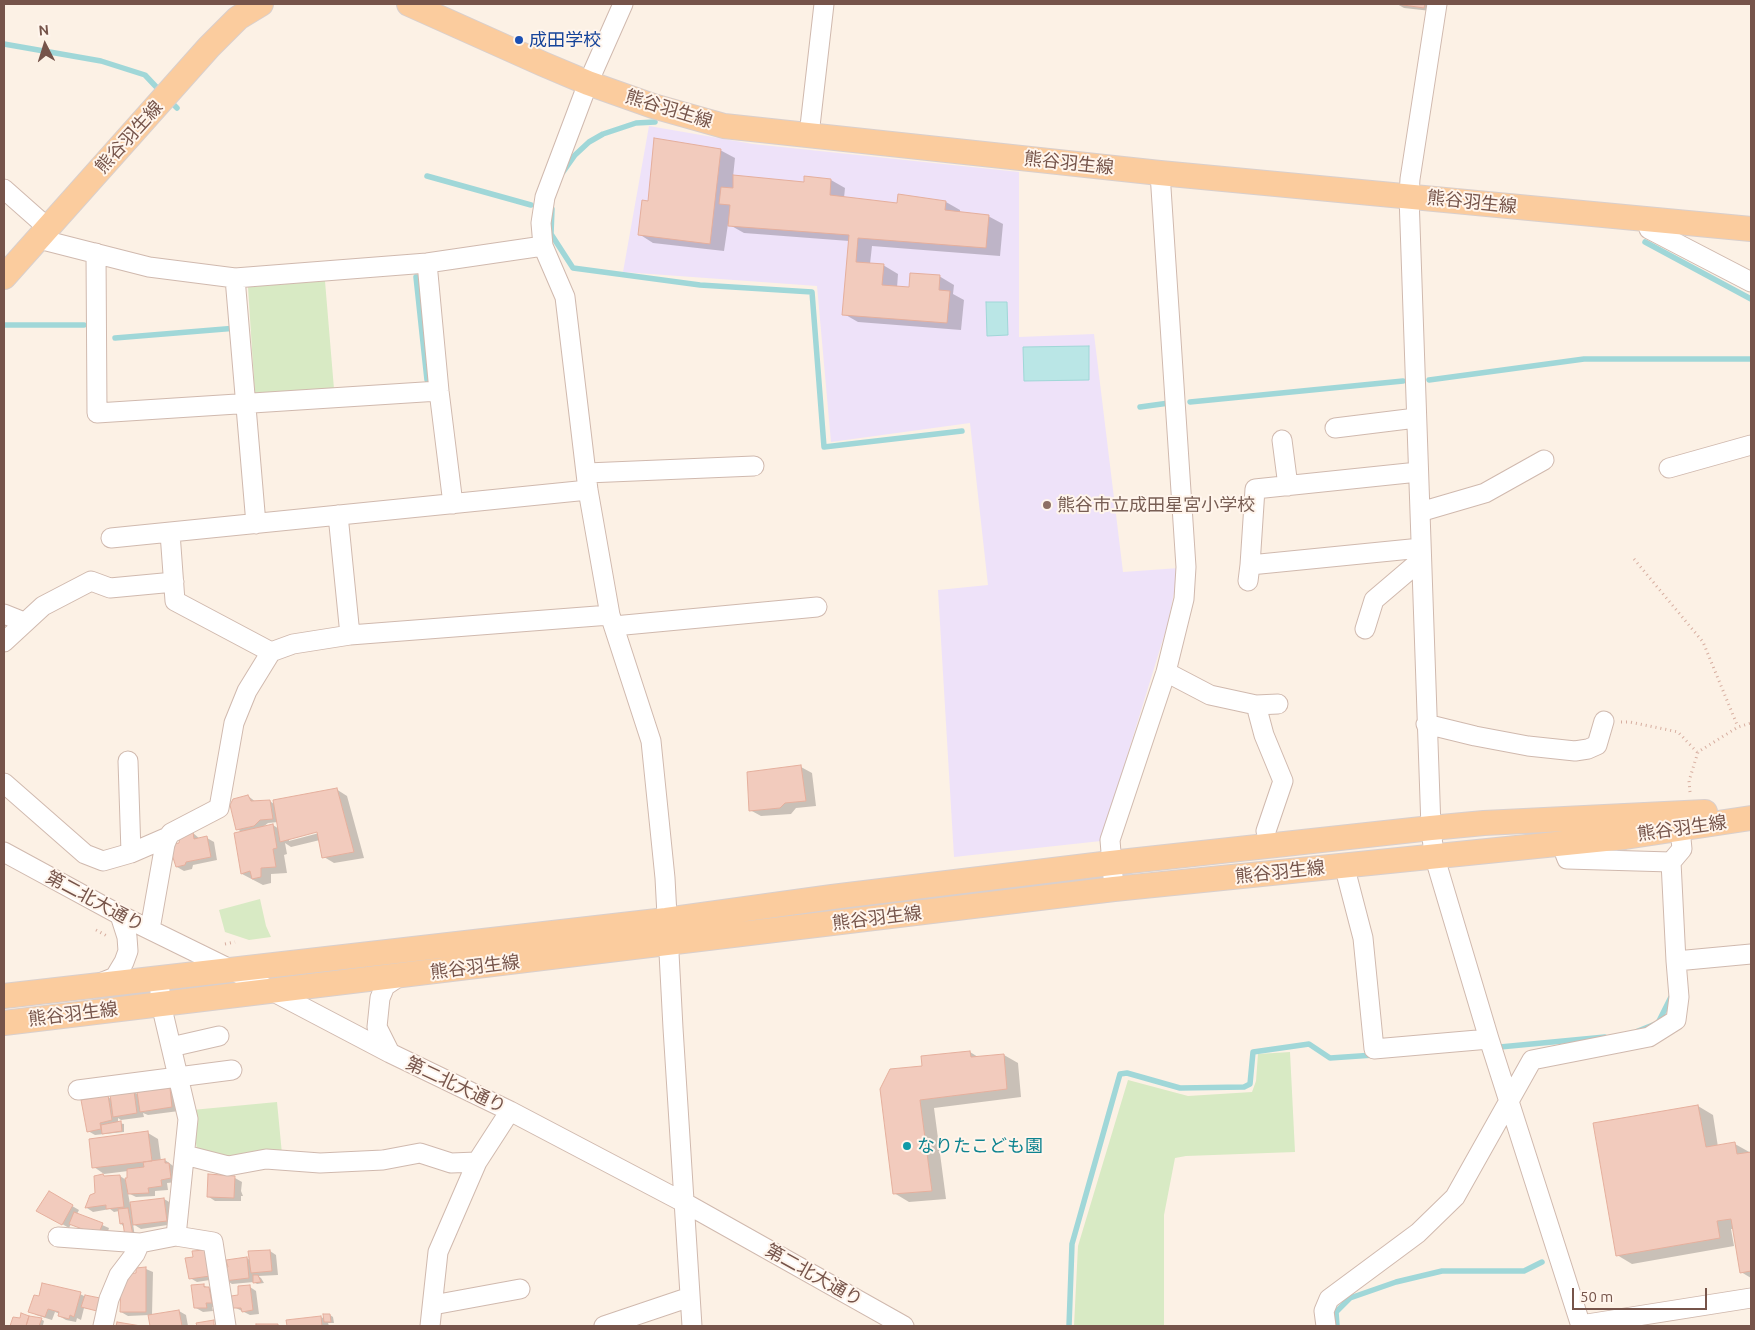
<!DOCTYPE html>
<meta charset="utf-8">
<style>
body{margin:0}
#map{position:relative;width:1755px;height:1330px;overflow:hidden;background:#fcf1e5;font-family:Ubuntu,sans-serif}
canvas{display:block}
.frame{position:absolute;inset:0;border:5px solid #76544a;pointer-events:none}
.north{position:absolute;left:20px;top:20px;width:50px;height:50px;-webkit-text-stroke:4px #fff5ec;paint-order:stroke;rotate:355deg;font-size:14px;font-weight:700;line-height:20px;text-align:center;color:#76544a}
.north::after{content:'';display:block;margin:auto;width:18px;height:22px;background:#76544a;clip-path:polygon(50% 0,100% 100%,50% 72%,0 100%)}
.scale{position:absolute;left:1572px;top:1288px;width:135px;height:22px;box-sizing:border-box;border:2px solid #76544a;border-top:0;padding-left:6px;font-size:15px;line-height:18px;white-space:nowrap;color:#76544a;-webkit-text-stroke:4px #fff5ec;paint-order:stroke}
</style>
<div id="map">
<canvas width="1755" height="1330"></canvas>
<div class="frame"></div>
<div class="north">N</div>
<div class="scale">50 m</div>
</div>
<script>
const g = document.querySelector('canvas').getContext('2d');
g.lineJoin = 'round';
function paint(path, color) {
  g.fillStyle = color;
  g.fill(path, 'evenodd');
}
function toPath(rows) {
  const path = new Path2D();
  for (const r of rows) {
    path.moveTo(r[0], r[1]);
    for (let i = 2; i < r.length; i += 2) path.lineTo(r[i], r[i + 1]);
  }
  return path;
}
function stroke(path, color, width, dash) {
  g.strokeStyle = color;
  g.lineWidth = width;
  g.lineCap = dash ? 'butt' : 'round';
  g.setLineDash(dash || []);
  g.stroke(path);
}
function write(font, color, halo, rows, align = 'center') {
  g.font = font + ' Ubuntu,"Noto Sans JP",sans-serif';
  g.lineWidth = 4;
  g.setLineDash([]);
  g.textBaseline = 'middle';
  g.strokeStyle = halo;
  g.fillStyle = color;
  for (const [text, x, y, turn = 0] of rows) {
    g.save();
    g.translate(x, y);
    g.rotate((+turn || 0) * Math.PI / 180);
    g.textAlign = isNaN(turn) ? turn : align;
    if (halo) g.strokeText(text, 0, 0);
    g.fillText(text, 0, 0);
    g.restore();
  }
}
paint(toPath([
 [649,126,753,144,1019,172,1019,337,1094,334,1123,572,1179,568,1168,623,1101,841,954,857,938,590,988,585,970,423,831,442,817,286,623,272]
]), '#eee2f9');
paint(toPath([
 [325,281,334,389,255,396,248,287],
 [260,899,266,926,271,937,249,940,225,932,219,910],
 [1290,1052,1295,1152,1186,1156,1175,1158,1164,1215,1164,1326,1074,1326,1078,1246,1128,1080,1188,1096,1252,1092,1256,1081,1258,1054],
 [277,1102,282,1154,245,1158,197,1151,192,1110]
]), '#d8eac4');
const water = toPath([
 [986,302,1007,302,1008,335,987,336,986,302],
 [1089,346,1089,380,1024,381,1023,347,1089,346]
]);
paint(water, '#bae6e6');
stroke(water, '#a0d7d8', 1);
paint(toPath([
 [1397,4,1432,4,1431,11,1404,8],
 [720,150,735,158,733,177,805,183,831,180,845,188,844,198,898,205,946,202,960,210,960,213,988,216,1003,224,1000,256,872,246,870,264,883,265,898,274,897,288,910,289,939,276,954,285,953,294,964,300,961,330,858,322,844,314,849,241,744,233,728,224,724,251,653,243,639,234,650,202],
 [801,767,812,773,816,806,796,808,791,814,761,816,750,810],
 [336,789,347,796,364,858,334,863,324,857,320,840,291,847,285,843,287,854,284,855,287,873,271,874,271,883,263,885,242,874,242,832,237,829,248,796,256,802,270,801,275,805],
 [278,822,279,829,273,825,263,827,268,823],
 [323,830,323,832,289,841,289,838],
 [193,833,200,839,207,838,214,842,217,860,193,865,192,869,184,871,177,867,181,844],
 [970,1052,978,1057,1004,1055,1018,1063,1021,1097,934,1108,946,1199,909,1202,894,1193,923,1067],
 [169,1089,176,1093,179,1111,148,1115,143,1113,144,1117,121,1120,118,1118,118,1123,124,1124,124,1132,95,1135,88,1131,108,1097,111,1099,134,1092,139,1095],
 [1698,1106,1713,1115,1718,1147,1735,1144,1751,1153,1751,1278,1741,1272,1734,1229,1731,1229,1734,1246,1632,1264,1617,1255],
 [148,1133,158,1139,161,1161,165,1160,176,1168,177,1182,167,1183,168,1190,155,1191,155,1196,136,1197,128,1193,130,1204,164,1199,171,1203,174,1224,141,1229,133,1224,135,1237,121,1224,119,1211,114,1212,110,1209,93,1212,87,1208,91,1196,120,1176,126,1180,129,1179,128,1171,104,1174,94,1167],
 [235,1178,242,1182,241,1191,243,1196,241,1196,241,1201,215,1201,209,1197],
 [50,1193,79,1210,77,1214,109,1228,106,1238,71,1224,69,1228,38,1210],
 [270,1251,276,1255,278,1275,258,1276,261,1278,264,1283,257,1284,254,1282,232,1284,226,1280,247,1258,251,1261],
 [194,1258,216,1279,197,1282,190,1278],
 [146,1269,153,1272,152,1315,179,1311,186,1315,188,1326,151,1326,149,1315,128,1316,121,1312,127,1284,137,1274],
 [203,1285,216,1292,219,1306,212,1307,213,1311,203,1312,196,1308],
 [250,1287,256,1291,259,1314,250,1315,234,1307,239,1296],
 [80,1294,86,1297,100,1311,84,1308,81,1320,77,1318,76,1322,66,1320,59,1316,60,1314,55,1312,52,1320,36,1315,30,1311],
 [330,1315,333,1317,334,1323,328,1323,329,1326,289,1326,288,1321,321,1317,325,1319],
 [14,1318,41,1319,44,1321,43,1325,53,1326,12,1326]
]), '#0003');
stroke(toPath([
 [4,44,101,61,145,75,161,92],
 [169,100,177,108],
 [563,172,575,155,589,142,603,134,636,123,655,122],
 [427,176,531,205],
 [552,209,551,234,573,268,700,285,812,292,824,447,962,431],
 [1645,242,1751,299],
 [416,277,427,380],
 [4,325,84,325],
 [115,338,237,328],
 [1429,380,1584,359,1751,359],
 [1190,402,1403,381],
 [1140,407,1169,403],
 [1638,1031,1658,1023,1671,997],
 [1500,1047,1605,1037],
 [1069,1326,1072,1244,1120,1074,1127,1073,1180,1088,1244,1087,1250,1084,1253,1052,1309,1044,1330,1058,1374,1055],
 [1337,1326,1336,1312,1350,1298,1396,1282,1442,1271,1524,1271,1542,1262]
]), '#a0d7d8', 5.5);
const building = toPath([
 [1396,4,1425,4,1424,8,1396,4],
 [654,138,721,149,710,244,638,235,642,200,648,201,654,138],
 [733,175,804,182,804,176,831,179,830,195,897,203,898,194,946,201,945,210,989,215,986,248,858,238,856,262,884,264,882,285,909,287,910,273,940,275,939,290,950,291,947,323,842,315,849,235,728,226,730,205,719,204,721,187,733,188,733,175],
 [801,765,806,801,785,803,780,808,749,811,747,772,801,765],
 [337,788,354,852,322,858,317,832,280,842,273,800,337,788],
 [248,795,251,801,270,800,273,819,260,820,254,826,236,830,230,805,233,799,248,795],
 [273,824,277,848,273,849,276,867,261,868,261,877,252,879,250,871,241,874,234,833,273,824],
 [193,832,194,839,207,836,211,857,186,862,185,865,176,867,169,845,179,843,180,836,193,832],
 [970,1051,971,1057,1004,1054,1007,1089,920,1100,932,1191,893,1194,880,1089,890,1069,922,1066,921,1056,970,1051],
 [170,1088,172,1107,140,1112,137,1092,170,1088],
 [134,1091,137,1113,113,1117,110,1094,134,1091],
 [108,1095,112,1120,100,1123,101,1129,87,1132,81,1100,108,1095],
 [1698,1105,1706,1147,1735,1142,1737,1154,1751,1152,1751,1271,1740,1273,1731,1219,1717,1221,1720,1238,1616,1256,1593,1123,1698,1105],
 [121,1121,122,1131,102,1134,101,1125,121,1121],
 [148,1131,152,1161,92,1168,89,1139,148,1131],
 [165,1159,165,1163,169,1163,171,1178,161,1180,162,1186,148,1188,149,1193,128,1194,125,1178,127,1178,127,1169,144,1167,143,1162,165,1159],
 [103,1174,104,1176,120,1175,124,1207,106,1209,106,1205,85,1208,90,1195,95,1193,94,1176,103,1174],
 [208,1174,235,1176,234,1198,207,1197,208,1174],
 [49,1191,73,1205,62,1225,36,1211,49,1191],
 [164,1198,167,1221,133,1225,130,1202,164,1198],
 [128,1208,133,1236,125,1237,123,1223,120,1224,118,1209,128,1208],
 [74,1212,103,1223,98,1235,69,1224,74,1212],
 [205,1250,210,1276,189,1279,185,1258,193,1257,192,1251,205,1250],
 [270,1250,272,1271,251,1273,248,1251,270,1250],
 [247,1257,249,1278,224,1281,223,1268,228,1267,226,1260,247,1257],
 [146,1267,146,1312,120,1312,121,1284,126,1283,127,1274,136,1273,136,1268,146,1267],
 [253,1275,258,1275,261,1282,253,1283,253,1275],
 [42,1283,81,1292,74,1317,70,1315,69,1319,58,1316,59,1312,48,1309,45,1317,28,1312,34,1295,39,1296,42,1283],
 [204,1284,204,1287,209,1287,212,1303,206,1303,207,1308,194,1308,191,1285,204,1284],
 [250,1285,253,1310,242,1312,241,1308,233,1308,231,1296,238,1295,238,1286,250,1285],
 [85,1295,100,1298,97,1311,81,1307,85,1295],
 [179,1310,182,1326,150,1326,148,1315,179,1310],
 [21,1313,29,1316,26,1326,10,1326,13,1317,20,1318,21,1313],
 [323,1314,330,1314,331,1322,324,1322,323,1314],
 [29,1316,42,1318,39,1326,26,1326,29,1316],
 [321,1316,322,1326,287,1326,286,1320,321,1316],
 [214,1320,214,1325,219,1326,197,1326,196,1323,214,1320],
 [117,1322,141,1326,116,1326,117,1322],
 [256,1324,278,1324,278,1326,256,1326,256,1324]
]);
paint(building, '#f2cbbd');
stroke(building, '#e5af9d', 1);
const minor = toPath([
 [623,4,588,83,545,197,541,223,543,246,565,297,588,490,610,615,651,741,665,878,673,1028,692,1326],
 [1437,4,1410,179,1409,196,1431,828,1434,855,1489,1039,1581,1326],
 [809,135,824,4],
 [4,189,48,228],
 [1646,219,1649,229,1751,282],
 [39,239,149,267,235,278,427,263,543,246],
 [96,253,97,413,439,391],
 [427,263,439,391,453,504],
 [235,278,256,524],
 [1335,428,1416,418],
 [1282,440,1288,486],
 [1669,468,1751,445],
 [587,473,754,466],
 [1420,512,1485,493,1544,460],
 [338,515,350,635],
 [170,533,175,601,271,652],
 [111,538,588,490],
 [1250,565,1421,548],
 [1248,581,1250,565,1255,489,1418,472],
 [4,614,24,622],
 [614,626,817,607],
 [1365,629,1374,600,1421,560],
 [4,642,43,606,91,581,110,588,174,582],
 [1166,672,1210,695,1256,705,1278,704],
 [1256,705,1264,735,1283,781,1266,831],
 [1426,724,1475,736,1528,746,1575,751,1588,749,1597,745,1604,721],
 [128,761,131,853],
 [4,783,85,854,103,861,131,853,168,837,171,833,219,808,234,723,247,691,271,652,293,644,350,635,610,615],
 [1561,843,1567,859,1671,862],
 [4,852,120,915,232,970,390,1053,510,1111,685,1203,904,1326],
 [1344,865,1363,938,1374,1049,1489,1039],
 [1114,889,1110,840,1166,672,1184,599,1186,567,1160,173],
 [150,929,165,844,168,837],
 [1676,961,1671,862,1682,849,1680,829],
 [159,979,161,1004,188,1119,176,1236,213,1242,226,1326],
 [98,984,115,977,124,962,128,951,127,937,120,915],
 [171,1047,219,1036],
 [390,1053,377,1027,380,998,385,986,400,976],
 [78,1090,232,1070],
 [185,1155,228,1166,266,1159,320,1163,383,1160,420,1153,451,1163,477,1162],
 [58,1237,140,1243],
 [433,1305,520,1289],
 [1581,1325,1751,1298],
 [103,1326,109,1299,119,1275,135,1254,140,1243,176,1236],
 [430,1326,438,1252,477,1162,510,1111],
 [604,1326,690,1297],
 [1326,1326,1324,1311,1329,1299,1418,1233,1455,1197,1532,1060,1649,1037,1676,1020,1679,997,1676,961,1751,954]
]);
const major = toPath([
 [409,4,543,64,588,83,653,106,724,126,1160,173,1751,229],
 [4,277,209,47,238,18,261,4],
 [4,996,666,920,832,897,1111,863,1431,828,1484,823,1705,812],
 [4,1023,1114,889,1625,837,1751,818]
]);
stroke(minor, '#d0b9ae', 21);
stroke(major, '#d9cfcc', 26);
stroke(toPath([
 [1634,559,1703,642,1738,727],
 [1621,722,1630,722,1678,732,1697,752],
 [1690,792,1689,781,1698,752,1738,727,1751,723],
 [96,930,109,937],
 [225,944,235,942]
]), '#d7aea0', 3, [1, 4]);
stroke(minor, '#fff', 19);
stroke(major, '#fbcc9e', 24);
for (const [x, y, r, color] of [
 [519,40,5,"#1a4fb4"],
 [1047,505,5,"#8d6e63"],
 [907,1146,5,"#0f9aa8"]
]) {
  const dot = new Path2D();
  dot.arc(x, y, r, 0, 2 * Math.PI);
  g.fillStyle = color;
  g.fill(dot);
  stroke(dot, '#fff5ec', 2);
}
write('18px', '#164399', '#fff5ec', [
 ["成田学校",529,40]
], 'left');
write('18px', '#76544a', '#fff5ec', [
 ["熊谷羽生線",669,109,17],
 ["熊谷羽生線",129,137,-48],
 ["熊谷羽生線",1069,163,6],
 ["熊谷羽生線",1472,202,6],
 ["熊谷羽生線",1682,828,-8],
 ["熊谷羽生線",1280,872,-6],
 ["第二北大通り",95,901,28],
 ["熊谷羽生線",877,918,-7],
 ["熊谷羽生線",475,967,-7],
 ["熊谷羽生線",73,1014,-7],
 ["第二北大通り",456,1085,25],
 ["第二北大通り",814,1275,29]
]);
write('18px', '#785e54', '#fff5ec', [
 ["熊谷市立成田星宮小学校",1057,505]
], 'left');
write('18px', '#0d838f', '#fff5ec', [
 ["なりたこども園",917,1146]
], 'left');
</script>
